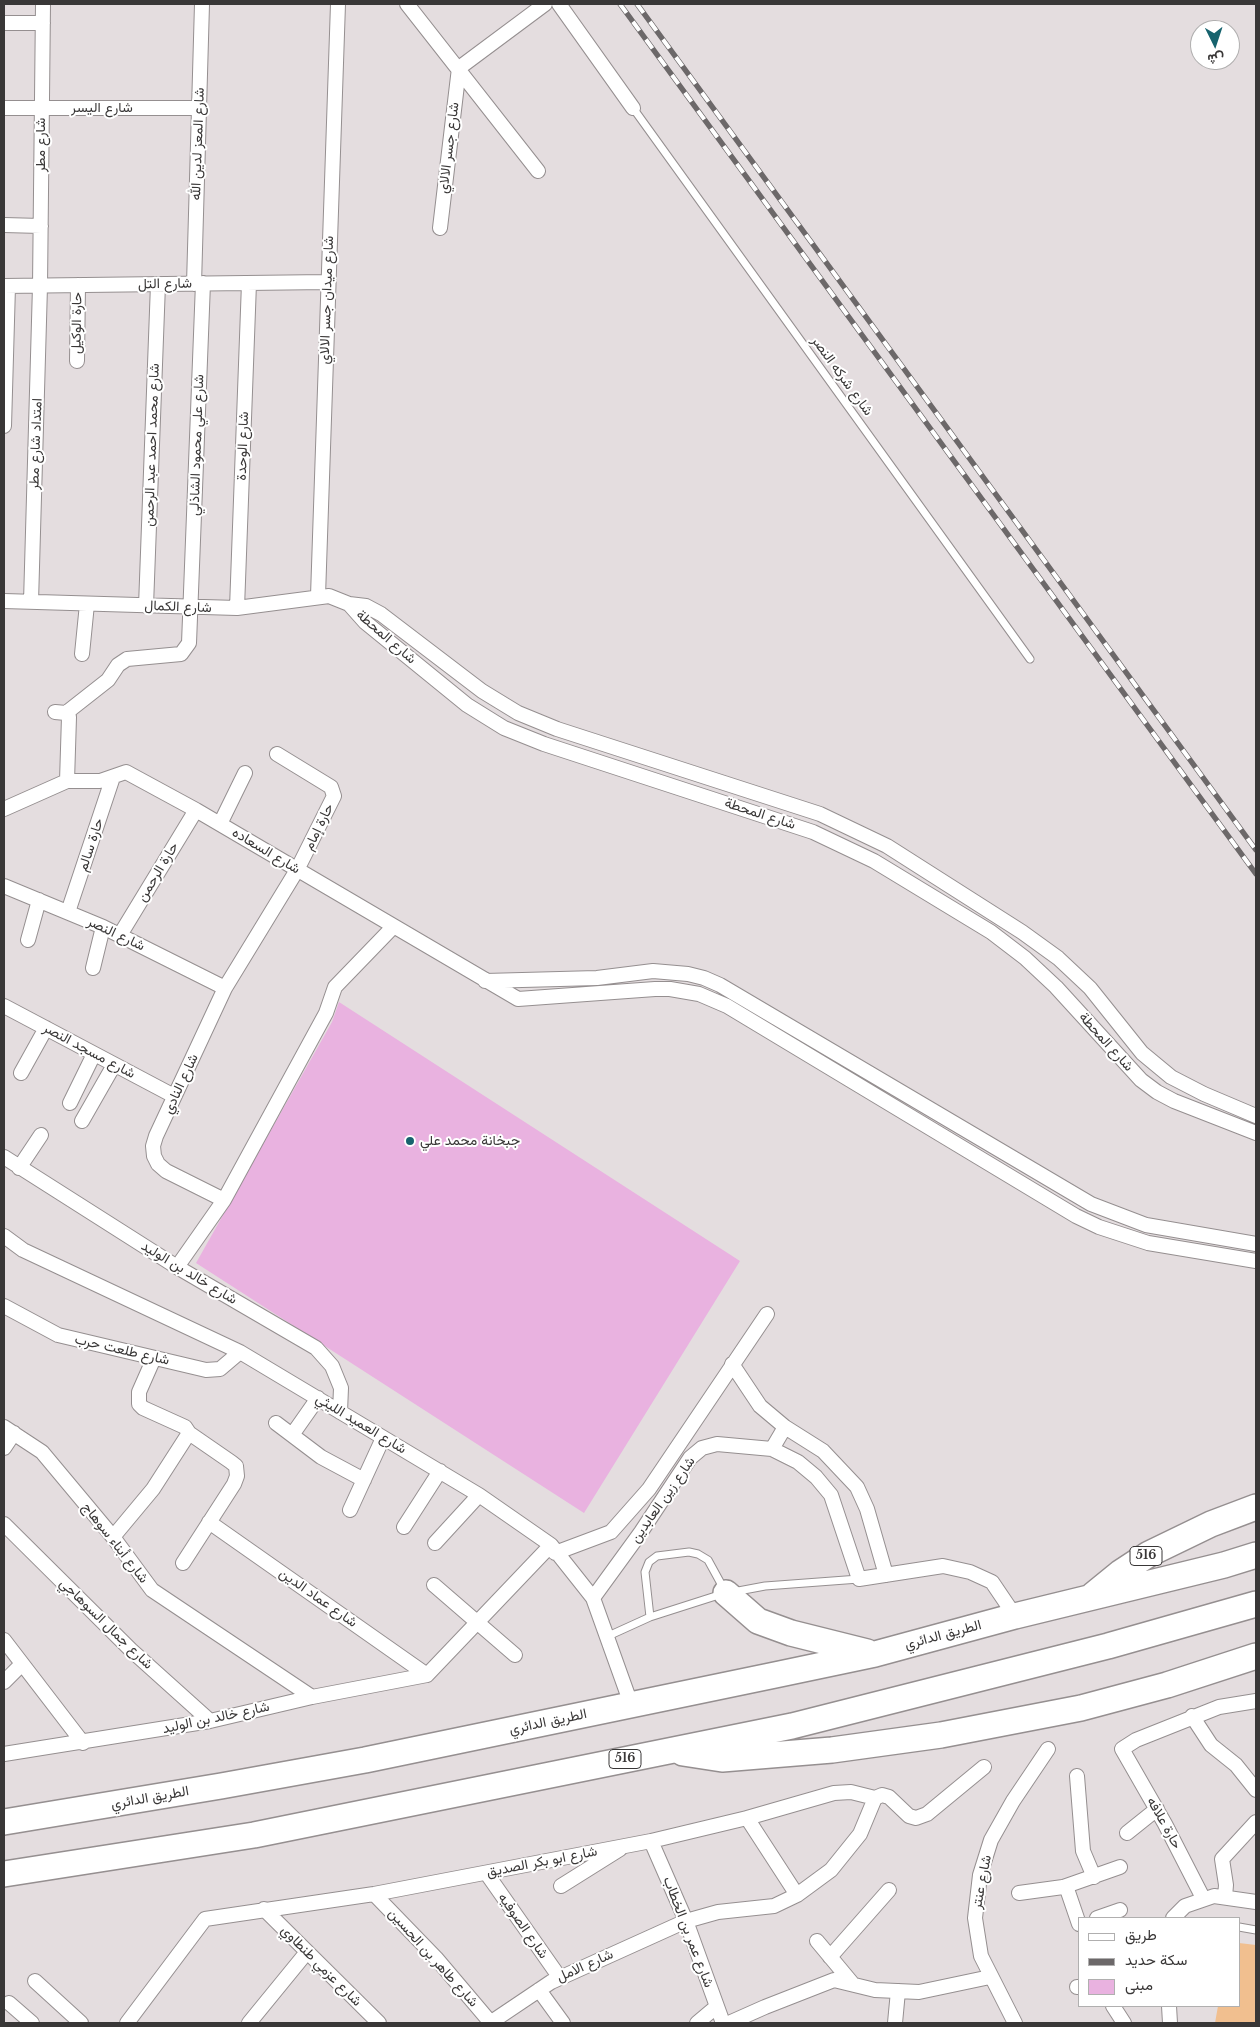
<!DOCTYPE html>
<meta charset="utf-8">
<style>
body{margin:0}
#map{position:relative;width:1260px;height:2027px;overflow:hidden;background:#e4dddf;font-family:"Libre Baskerville",Vazirmatn,serif}
canvas{display:block}
.frame{position:absolute;inset:0;border:5px solid #393737;pointer-events:none}
.legend{position:absolute;left:1078px;top:1917px;width:162px;height:90px;box-sizing:border-box;background:#fff;border:1px solid #b0afaf;margin:0;padding:6px 9px;list-style:none;font-size:15px;color:#393737}
.legend li{display:flex;align-items:center;gap:10px;height:25px}
.legend b{width:25px;border:1px solid #b0afaf}
.north{position:absolute;left:1190px;top:20px;width:50px;height:50px;box-sizing:border-box;background:#fff;border:1px solid #b0afaf;border-radius:50%;rotate:176deg;font-size:14px;font-weight:700;line-height:20px;text-align:center;color:#393737}
.north::after{content:'';display:block;margin:auto;width:18px;height:22px;background:#17636e;clip-path:polygon(50% 0,100% 100%,50% 72%,0 100%)}
</style>
<div id="map">
<canvas width="1260" height="2027"></canvas>
<div class="frame"></div>
<ul class="legend">
<li><b style="height:6px;background:#fff"></b>طريق</li>
<li><b style="height:6px;background:#6c6869"></b>سكة حديد</li>
<li><b style="height:14px;background:#e9b2e0"></b>مبنى</li>
</ul>
<div class="north">ش</div>
</div>
<script>
const g = document.querySelector('canvas').getContext('2d');
g.lineJoin = 'round';
function paint(path, color) {
  g.fillStyle = color;
  g.fill(path, 'evenodd');
}
function toPath(rows) {
  const path = new Path2D();
  for (const r of rows) {
    path.moveTo(r[0], r[1]);
    for (let i = 2; i < r.length; i += 2) path.lineTo(r[i], r[i + 1]);
  }
  return path;
}
function stroke(path, color, width, dash) {
  g.strokeStyle = color;
  g.lineWidth = width;
  g.lineCap = dash ? 'butt' : 'round';
  g.setLineDash(dash || []);
  g.stroke(path);
}
function write(font, color, halo, rows, align = 'center') {
  g.font = font + ' "Libre Baskerville",Vazirmatn,serif';
  g.lineWidth = 4;
  g.setLineDash([]);
  g.textBaseline = 'middle';
  g.strokeStyle = halo;
  g.fillStyle = color;
  for (const [text, x, y, turn = 0] of rows) {
    g.save();
    g.translate(x, y);
    g.rotate((+turn || 0) * Math.PI / 180);
    g.textAlign = isNaN(turn) ? turn : align;
    if (halo) g.strokeText(text, 0, 0);
    g.fillText(text, 0, 0);
    g.restore();
  }
}
paint(toPath([
 [1239,1943,1256,1945,1256,2023,1215,2023,1218,2006,1239,2006]
]), '#f1bf8f');
paint(toPath([
 [339,1002,740,1261,584,1513,196,1263,332,1022]
]), '#e9b2e0');
const lane = toPath([
 [633,108,1030,659],
 [733,1592,765,1586,859,1579],
 [650,1617,645,1572,649,1562,657,1556,689,1552,698,1554,708,1560,725,1591],
 [606,1637,650,1617,722,1594],
 [1239,1927,1256,1930]
]);
const street = toPath([
 [407,4,538,171],
 [559,4,633,108],
 [4,23,43,23],
 [4,108,199,108],
 [4,225,41,226],
 [440,228,459,68,545,4],
 [194,284,202,4],
 [4,286,327,282],
 [77,361,78,285],
 [4,426,8,286],
 [318,596,338,4],
 [4,601,237,608,329,596,349,604,366,606,381,614,482,691,518,713,557,729,820,814,887,846,1022,932,1058,958,1090,988,1142,1053,1171,1077,1204,1094,1256,1116],
 [31,602,40,286,43,4],
 [349,604,365,622,467,705,504,728,544,744,813,832,874,861,991,932,1025,958,1056,987,1141,1080,1157,1092,1174,1101,1256,1133],
 [146,606,158,284],
 [237,608,249,283],
 [82,654,87,604],
 [55,712,66,713,69,717,67,781],
 [66,713,108,680,118,665,127,659,181,654,189,643,203,283],
 [4,809,67,781,100,781,126,772,196,810,518,999,655,989,670,989,699,994,727,1006,1076,1216,1099,1227,1148,1243,1256,1261],
 [220,824,245,773],
 [4,886,103,927,225,988],
 [68,912,113,777],
 [120,935,196,810],
 [28,940,39,900],
 [93,968,103,927],
 [485,981,597,978,653,971,688,974,704,978,720,985,1091,1204,1146,1225,1256,1244],
 [4,1006,174,1096],
 [21,1073,46,1028],
 [70,1103,94,1054],
 [82,1121,114,1065],
 [4,1157,177,1267,316,1348,332,1366,341,1388,340,1412],
 [19,1168,41,1135],
 [224,1200,326,1013,335,987,393,927],
 [4,1236,23,1250,240,1352,479,1495,551,1545,593,1598,631,1704],
 [177,1267,224,1200,166,1171,158,1164,154,1156,153,1146,156,1136,225,988,297,870,334,796,331,787,277,754],
 [4,1306,58,1335,206,1370,220,1369,240,1352],
 [732,1364,760,1406,785,1427,823,1451,857,1487,867,1509,886,1575],
 [276,1423,321,1457,364,1480],
 [4,1427,42,1452,113,1537,152,1590,312,1697],
 [292,1435,318,1398],
 [4,1448,14,1433],
 [772,1449,785,1427],
 [350,1510,383,1438],
 [209,1522,427,1675],
 [4,1524,131,1650,210,1721],
 [404,1527,440,1471],
 [113,1537,153,1489,189,1433,185,1427,143,1408,139,1404,139,1392,154,1358],
 [435,1543,479,1495],
 [555,1553,611,1532,649,1489,767,1314],
 [183,1563,234,1484,237,1476,236,1466,231,1462,189,1433],
 [434,1585,515,1655],
 [593,1598,641,1532,690,1458,702,1448,717,1444,772,1449,798,1462,816,1477,831,1495,859,1579,943,1566,970,1572,992,1582,1015,1616],
 [4,1640,83,1743],
 [427,1675,551,1545],
 [4,1682,22,1664],
 [1192,1716,1211,1745,1236,1765,1256,1790],
 [4,1754,210,1721,312,1697,427,1675],
 [1077,1776,1083,1851,1094,1877],
 [747,1818,797,1895],
 [1127,1833,1157,1809],
 [651,1841,686,1921,723,2023],
 [487,1874,560,1978],
 [561,1886,620,1849],
 [1066,1886,1079,1924],
 [1019,1893,1063,1887,1120,1867],
 [374,1894,436,1958,491,2023],
 [1225,1897,1226,1885,1222,1859,1256,1822],
 [1203,1898,1165,1824,1122,1749,1136,1740,1219,1707,1256,1701],
 [264,1909,379,2023],
 [1097,1918,1120,1910],
 [1173,1918,1185,1906,1214,1896,1256,1902],
 [817,1941,852,1983],
 [830,1957,889,1890],
 [35,1981,81,2023],
 [1077,1987,1079,1987],
 [539,1990,563,2023],
 [9,2003,32,2023],
 [1113,2006,1124,2023],
 [1169,2006,1170,2023],
 [127,2023,205,1919,374,1894,651,1841,747,1818,834,1793,851,1792,875,1798],
 [249,2023,307,1952],
 [490,2023,551,1982,686,1921,718,1912,774,1906,797,1895,831,1870,860,1834,875,1798,882,1795,889,1797,909,1816,916,1818,927,1814,984,1767],
 [697,2023,716,2007],
 [729,2023,765,2007,834,1980,875,1990,919,1992,990,1977],
 [895,2023,898,1991],
 [1015,2023,981,1956,975,1918,980,1875,991,1840,1013,1801,1048,1749]
]);
const highway = toPath([
 [726,1593,758,1621,791,1633,867,1652],
 [1093,1595,1120,1573,1149,1554,1211,1524,1256,1507],
 [683,1753,722,1759,832,1750,941,1735,1081,1708,1167,1685,1256,1656],
 [4,1822,221,1786,365,1760,775,1675,875,1654,1015,1616,1224,1565,1256,1555],
 [4,1874,254,1835,792,1726,1108,1646,1256,1604]
]);
stroke(lane, '#958f90', 9);
stroke(street, '#958f90', 16);
stroke(highway, '#958f90', 28);
stroke(lane, '#fff', 7);
stroke(street, '#fff', 14);
stroke(highway, '#fff', 25);
const rail = toPath([
 [620,4,1256,874],
 [637,4,1256,850]
]);
stroke(rail, '#6c6869', 5.5);
stroke(rail, '#fff', 4, [11]);
for (const [x, y, r, color] of [
 [410,1141,5,"#17636e"]
]) {
  const dot = new Path2D();
  dot.arc(x, y, r, 0, 2 * Math.PI);
  g.fillStyle = color;
  g.fill(dot);
  stroke(dot, '#fff', 2);
}
for (const [x, y, w] of [
 [1146,1556,32],
 [625,1759,32]
]) {
  const box = new Path2D();
  box.roundRect(x - w / 2, y - 9.5, w, 19, 4);
  g.fillStyle = '#fff';
  g.fill(box);
  stroke(box, '#393737', 1);
}
write('bold 12px', '#393737', null, [
 ["516",1146,1556],
 ["516",625,1759]
]);
write('14px', '#393737', '#fff', [
 ["شارع اليسر",102,108],
 ["شارع المعز لدين الله",198,144,-88],
 ["شارع مطر",41,145,-90],
 ["شارع جسر الالاي",449,148,-83],
 ["شارع التل",165,284,-1],
 ["شارع ميدان جسر الالاي",327,300,-88],
 ["حارة الوكيل",77,323,-89],
 ["شارع شركه النصر",842,376,54],
 ["امتداد شارع مطر",36,444,-88],
 ["شارع محمد احمد عبد الرحمن",152,445,-88],
 ["شارع علي محمود الشاذلي",197,445,-88],
 ["شارع الوحدة",243,446,-88],
 ["شارع الكمال",178,607,2],
 ["شارع المحطة",386,637,41],
 ["شارع المحطة",760,814,18],
 ["حارة إمام",319,827,-64],
 ["حارة سالم",91,845,-72],
 ["شارع السعاده",266,851,31],
 ["حارة الرحمن",158,872,-59],
 ["شارع النصر",116,934,25],
 ["شارع المحطة",1106,1042,48],
 ["شارع مسجد النصر",89,1051,28],
 ["شارع النادي",181,1084,-65],
 ["شارع خالد بن الوليد",189,1273,31],
 ["شارع طلعت حرب",122,1350,13],
 ["شارع العميد الليثي",361,1424,31],
 ["شارع زين العابدين",663,1500,-55],
 ["شارع أبناء سوهاج",115,1543,52],
 ["شارع عماد الدين",318,1598,35],
 ["شارع جمال السوهاجي",106,1624,44],
 ["الطريق الدائري",943,1635,-15],
 ["شارع خالد بن الوليد",216,1718,-12],
 ["الطريق الدائري",548,1722,-12],
 ["الطريق الدائري",150,1798,-10],
 ["حارة علافه",1164,1823,61],
 ["شارع ابو بكر الصديق",542,1862,-11],
 ["شارع عنتر",982,1882,-79],
 ["شارع الصوفيه",523,1926,55],
 ["شارع عمر بن الخطاب",688,1932,69],
 ["شارع طاهر بن الحسين",433,1958,48],
 ["شارع عزمي طنطاوي",321,1966,45],
 ["شارع الامل",585,1966,-24]
]);
write('14px', '#393737', '#fff', [
 ["جبخانة محمد علي",420,1141]
], 'left');
</script>
